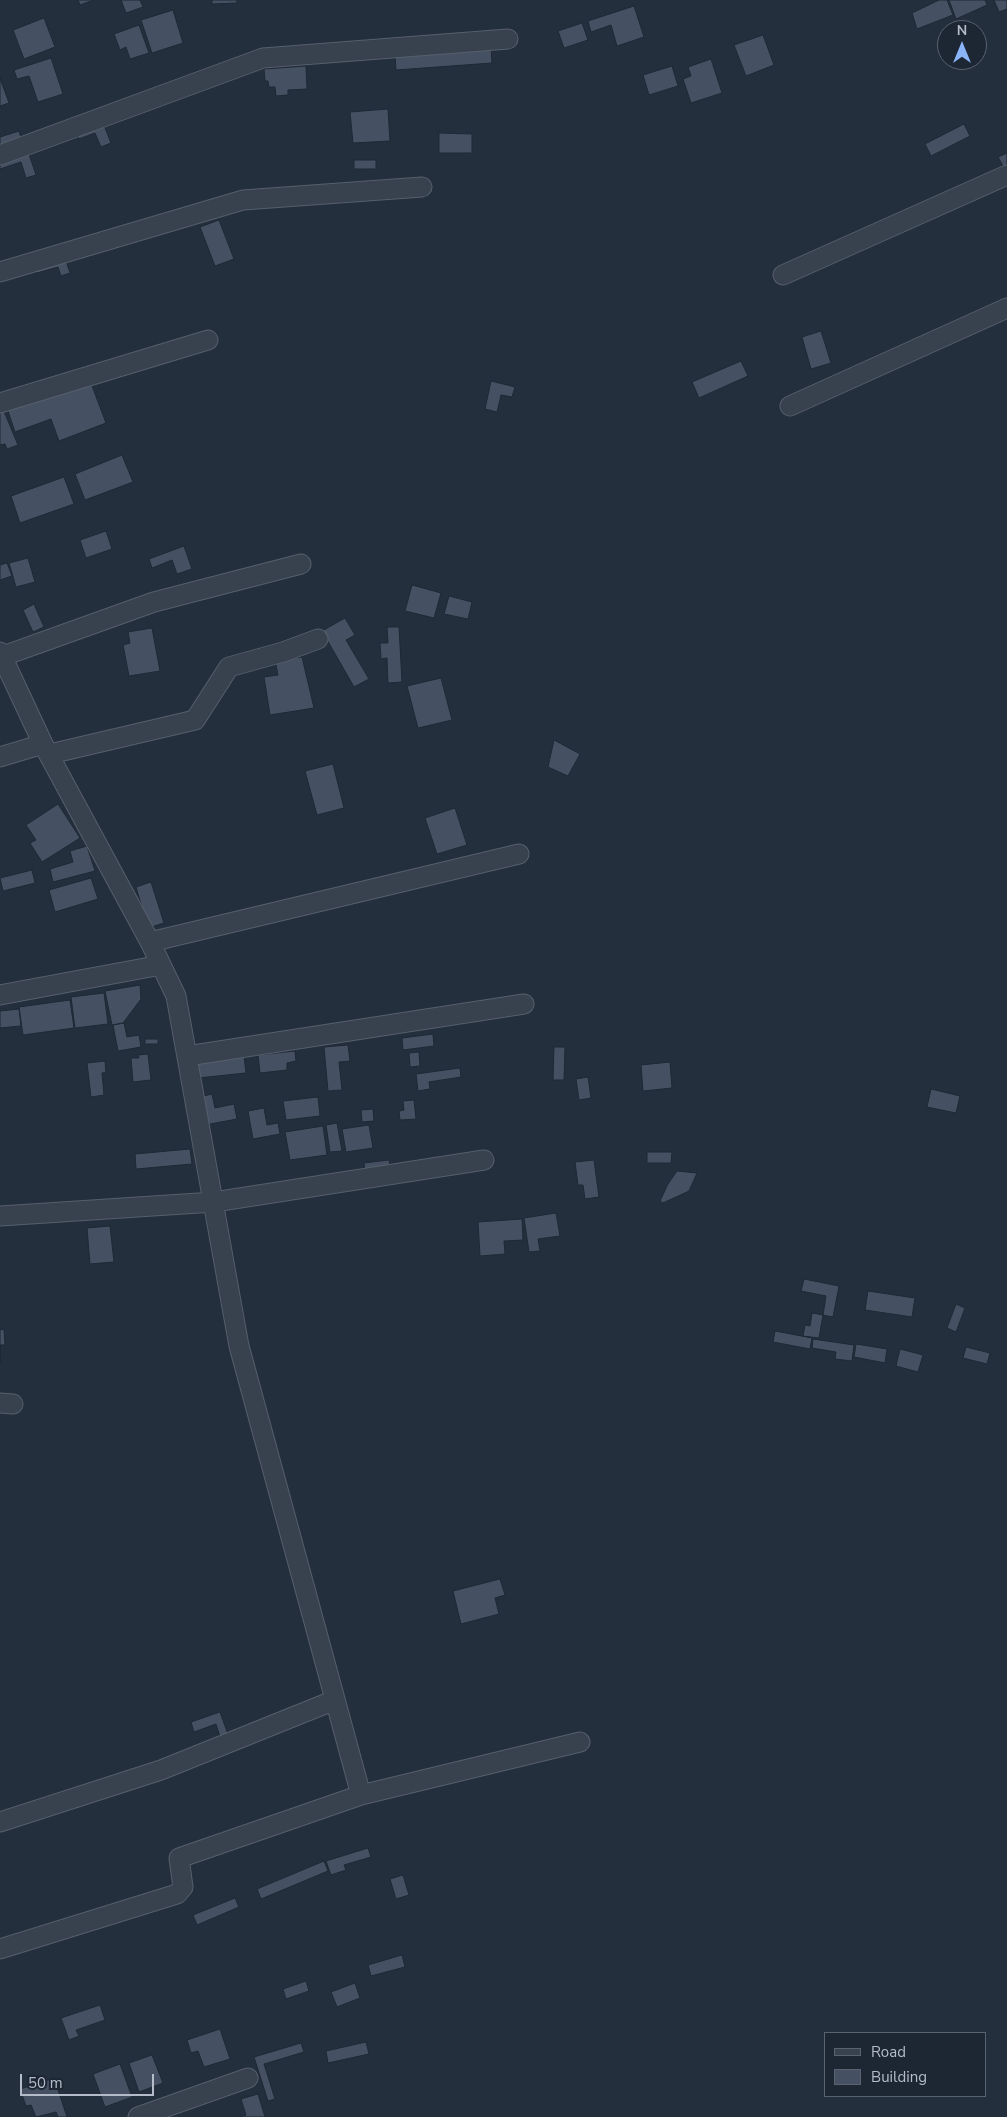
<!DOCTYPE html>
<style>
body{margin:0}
#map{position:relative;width:1007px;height:2117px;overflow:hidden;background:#242f3e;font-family:"Nunito Sans",sans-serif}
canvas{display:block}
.legend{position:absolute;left:824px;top:2032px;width:162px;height:65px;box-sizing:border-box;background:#1d2633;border:1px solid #59626f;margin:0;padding:6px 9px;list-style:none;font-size:15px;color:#b4bcc9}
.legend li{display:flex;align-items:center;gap:10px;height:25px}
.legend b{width:25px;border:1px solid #59626f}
.north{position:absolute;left:937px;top:20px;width:50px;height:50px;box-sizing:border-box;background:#1d2633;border:1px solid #59626f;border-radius:50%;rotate:0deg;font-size:14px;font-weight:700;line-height:20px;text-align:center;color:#b4bcc9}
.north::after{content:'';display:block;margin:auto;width:18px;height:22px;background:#8ab4f8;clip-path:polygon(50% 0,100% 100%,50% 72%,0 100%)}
.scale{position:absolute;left:20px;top:2074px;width:134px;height:22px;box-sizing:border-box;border:2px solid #b4bcc9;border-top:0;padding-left:6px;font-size:15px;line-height:18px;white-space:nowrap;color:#b4bcc9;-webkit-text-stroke:4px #1d2633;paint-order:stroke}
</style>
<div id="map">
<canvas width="1007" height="2117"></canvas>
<ul class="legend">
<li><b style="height:6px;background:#38414e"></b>Road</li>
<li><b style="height:14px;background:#455162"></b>Building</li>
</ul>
<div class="north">N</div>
<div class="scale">50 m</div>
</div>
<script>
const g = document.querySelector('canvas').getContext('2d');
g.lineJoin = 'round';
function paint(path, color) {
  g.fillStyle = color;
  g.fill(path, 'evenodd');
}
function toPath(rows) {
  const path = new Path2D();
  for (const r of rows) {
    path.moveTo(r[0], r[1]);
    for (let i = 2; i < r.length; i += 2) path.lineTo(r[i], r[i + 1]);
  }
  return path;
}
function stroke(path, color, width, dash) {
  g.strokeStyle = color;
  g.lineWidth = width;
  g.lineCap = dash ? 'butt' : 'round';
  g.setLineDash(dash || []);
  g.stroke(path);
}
const building = toPath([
 [78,0,94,0,80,5,78,0],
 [121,0,140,0,143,7,126,13,121,0],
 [212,0,237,0,237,3,212,4,212,0],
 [939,0,947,0,953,15,917,29,912,13,939,0],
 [949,0,985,0,987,5,956,19,949,0],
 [994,0,1007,0,1007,9,999,12,994,0],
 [634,6,644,37,617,46,611,25,591,32,588,21,634,6],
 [173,10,183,43,152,53,141,20,173,10],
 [44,18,55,47,24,59,13,30,44,18],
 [582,23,588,40,564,48,558,31,582,23],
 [139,25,149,53,130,59,126,47,120,50,114,34,139,25],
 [763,35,774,65,746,76,734,45,763,35],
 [491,47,492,63,396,70,395,55,491,47],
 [51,58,63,94,38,102,29,76,17,79,14,70,51,58],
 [711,59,722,93,691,103,683,79,691,76,688,67,711,59],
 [306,66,307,89,288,90,288,95,276,96,275,87,269,87,268,81,265,81,264,69,306,66],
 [672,66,678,86,649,95,643,75,672,66],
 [0,78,9,103,0,106,0,78],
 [388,109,390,141,353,143,350,112,388,109],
 [102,120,111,143,101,147,95,133,79,139,75,130,102,120],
 [964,124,970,136,931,156,925,144,964,124],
 [19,131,22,141,0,146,0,137,19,131],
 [439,133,472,134,472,153,439,153,439,133],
 [27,148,36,175,26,178,21,162,0,169,0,157,27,148],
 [1007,153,1007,167,1004,168,998,157,1007,153],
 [354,160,376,160,376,169,354,169,354,160],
 [219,220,234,259,215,266,200,227,219,220],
 [64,255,70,273,61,276,58,267,37,273,34,264,64,255],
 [821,331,831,363,811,369,802,337,821,331],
 [741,361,748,376,699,398,692,382,741,361],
 [89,378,106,423,59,441,51,419,15,432,7,408,89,378],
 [491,381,515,387,512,397,501,395,497,412,485,409,491,381],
 [3,409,18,445,7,449,5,444,0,445,0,410,3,409],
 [122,455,133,482,85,500,75,474,122,455],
 [64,477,74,504,20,523,11,496,64,477],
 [106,531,112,549,86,558,80,540,106,531],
 [184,546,192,569,177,574,172,560,152,568,149,559,184,546],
 [28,558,35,582,16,587,9,563,28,558],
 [7,563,12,576,0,580,0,565,7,563],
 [412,585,441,593,434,618,405,611,412,585],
 [449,596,472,602,468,619,444,614,449,596],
 [34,604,44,627,33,632,23,610,34,604],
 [345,618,355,635,346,640,369,679,354,687,322,631,345,618],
 [387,627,399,627,402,682,388,683,387,658,381,659,380,643,388,643,387,627],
 [152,628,160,671,129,676,123,645,130,643,128,632,152,628],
 [302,657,314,708,270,715,264,677,278,675,275,660,302,657],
 [441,678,452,720,418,728,407,686,441,678],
 [554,740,580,754,568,776,548,767,554,740],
 [333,764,344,808,317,815,305,771,333,764],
 [58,804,80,838,42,862,30,843,36,840,26,825,58,804],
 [455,808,467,845,437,854,425,818,455,808],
 [87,846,95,871,53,882,50,869,73,862,70,851,87,846],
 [32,870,35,883,3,891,0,878,32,870],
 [91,878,98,899,55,912,49,890,91,878],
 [151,882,164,923,148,928,136,887,151,882],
 [140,985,141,999,123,1023,112,1025,105,991,140,985],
 [104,993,108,1024,75,1028,71,997,104,993],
 [70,1000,74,1028,23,1035,19,1007,70,1000],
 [19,1009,21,1026,0,1028,0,1011,19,1009],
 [124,1023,127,1037,139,1035,141,1047,118,1051,113,1025,124,1023],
 [433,1034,434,1046,403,1050,402,1038,433,1034],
 [145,1039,158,1039,158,1044,145,1044,145,1039],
 [348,1045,350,1061,339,1062,342,1090,328,1091,324,1047,348,1045],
 [554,1047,565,1047,564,1080,553,1080,554,1047],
 [295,1051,296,1061,287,1063,287,1070,260,1073,258,1055,295,1051],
 [419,1052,420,1066,410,1067,409,1053,419,1052],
 [148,1054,151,1080,133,1082,131,1058,139,1058,138,1055,148,1054],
 [244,1056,246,1073,198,1078,196,1061,244,1056],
 [105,1061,106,1072,102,1073,104,1095,91,1097,87,1063,105,1061],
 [670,1062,672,1088,643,1091,641,1065,670,1062],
 [460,1068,461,1077,429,1082,430,1089,418,1091,416,1074,460,1068],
 [588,1077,591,1098,579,1100,576,1079,588,1077],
 [931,1089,960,1096,956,1113,927,1107,931,1089],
 [212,1094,215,1108,234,1104,237,1119,205,1125,199,1097,212,1094],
 [318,1097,320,1116,286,1120,283,1101,318,1097],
 [414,1100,416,1119,400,1120,399,1111,404,1110,403,1101,414,1100],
 [264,1108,267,1125,278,1123,280,1134,253,1139,248,1111,264,1108],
 [373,1109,374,1121,362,1122,361,1110,373,1109],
 [337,1123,342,1151,330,1152,326,1125,337,1123],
 [369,1125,373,1148,346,1152,342,1129,369,1125],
 [323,1126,327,1155,290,1160,285,1132,323,1126],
 [190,1149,192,1164,136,1169,135,1154,190,1149],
 [647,1152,672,1152,671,1163,647,1163,647,1152],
 [389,1160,391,1171,365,1174,364,1163,389,1160],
 [594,1160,599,1197,585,1199,583,1185,578,1185,575,1162,594,1160],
 [677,1171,697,1173,689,1191,663,1203,660,1201,668,1184,677,1171],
 [556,1213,560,1236,538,1239,540,1251,529,1252,524,1218,556,1213],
 [522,1219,523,1240,504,1241,505,1254,480,1256,478,1222,522,1219],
 [110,1226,114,1262,90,1264,87,1228,110,1226],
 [804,1279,839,1286,833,1317,823,1315,826,1296,801,1291,804,1279],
 [868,1291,915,1298,912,1317,865,1310,868,1291],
 [956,1304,965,1308,956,1332,947,1328,956,1304],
 [812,1313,823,1315,819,1338,803,1336,805,1325,810,1326,812,1313],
 [4,1329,5,1345,0,1345,0,1363,0,1330,4,1329],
 [775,1331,812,1338,810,1349,773,1342,775,1331],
 [813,1339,854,1345,852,1361,835,1359,836,1352,812,1348,813,1339],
 [856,1344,887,1349,885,1363,854,1357,856,1344],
 [966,1347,990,1353,987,1364,963,1358,966,1347],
 [900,1349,923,1355,918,1372,896,1366,900,1349],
 [500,1579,505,1595,495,1598,499,1614,461,1624,453,1591,500,1579],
 [220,1712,229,1737,221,1740,216,1724,194,1732,191,1722,220,1712],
 [368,1848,371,1857,344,1865,346,1870,331,1875,326,1861,368,1848],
 [324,1861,328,1871,261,1899,257,1889,324,1861],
 [403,1875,409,1895,396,1899,390,1879,403,1875],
 [235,1898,239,1907,197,1925,193,1915,235,1898],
 [402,1955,405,1967,371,1976,368,1965,402,1955],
 [306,1981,309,1991,286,1999,283,1989,306,1981],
 [355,1983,360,1998,337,2007,331,1992,355,1983],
 [100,2005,105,2020,76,2030,79,2036,69,2040,61,2018,100,2005],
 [220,2029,230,2059,204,2067,198,2051,191,2053,187,2040,220,2029],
 [366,2042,369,2054,328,2063,326,2051,366,2042],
 [301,2043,304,2052,264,2064,275,2099,268,2101,254,2057,301,2043],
 [152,2055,163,2083,139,2092,129,2063,152,2055],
 [120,2064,132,2097,105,2107,93,2074,120,2064],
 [54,2078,67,2117,58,2117,56,2112,36,2117,31,2105,26,2106,20,2089,54,2078],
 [258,2094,265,2117,239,2117,246,2115,241,2099,258,2094]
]);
paint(building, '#455162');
stroke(building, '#1f2835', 1);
const minor = toPath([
 [0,155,263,58,508,39],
 [0,272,243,200,422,187],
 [783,275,1007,175],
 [0,403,208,340],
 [790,406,1007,308],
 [0,652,43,744,150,942,176,996,239,1346,361,1795],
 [3,656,154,602,301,564],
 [50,754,195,720,229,667,283,652,318,639],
 [0,757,43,744],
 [150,942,519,854],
 [0,995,161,965],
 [187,1056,524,1004],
 [0,1216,214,1202,484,1160],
 [0,1403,13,1404],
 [0,1822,161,1770,335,1700],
 [0,1949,177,1894,183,1887,179,1858,361,1795,580,1742],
 [138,2117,248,2078]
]);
stroke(minor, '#565f6c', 21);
stroke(minor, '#38414e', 19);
</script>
